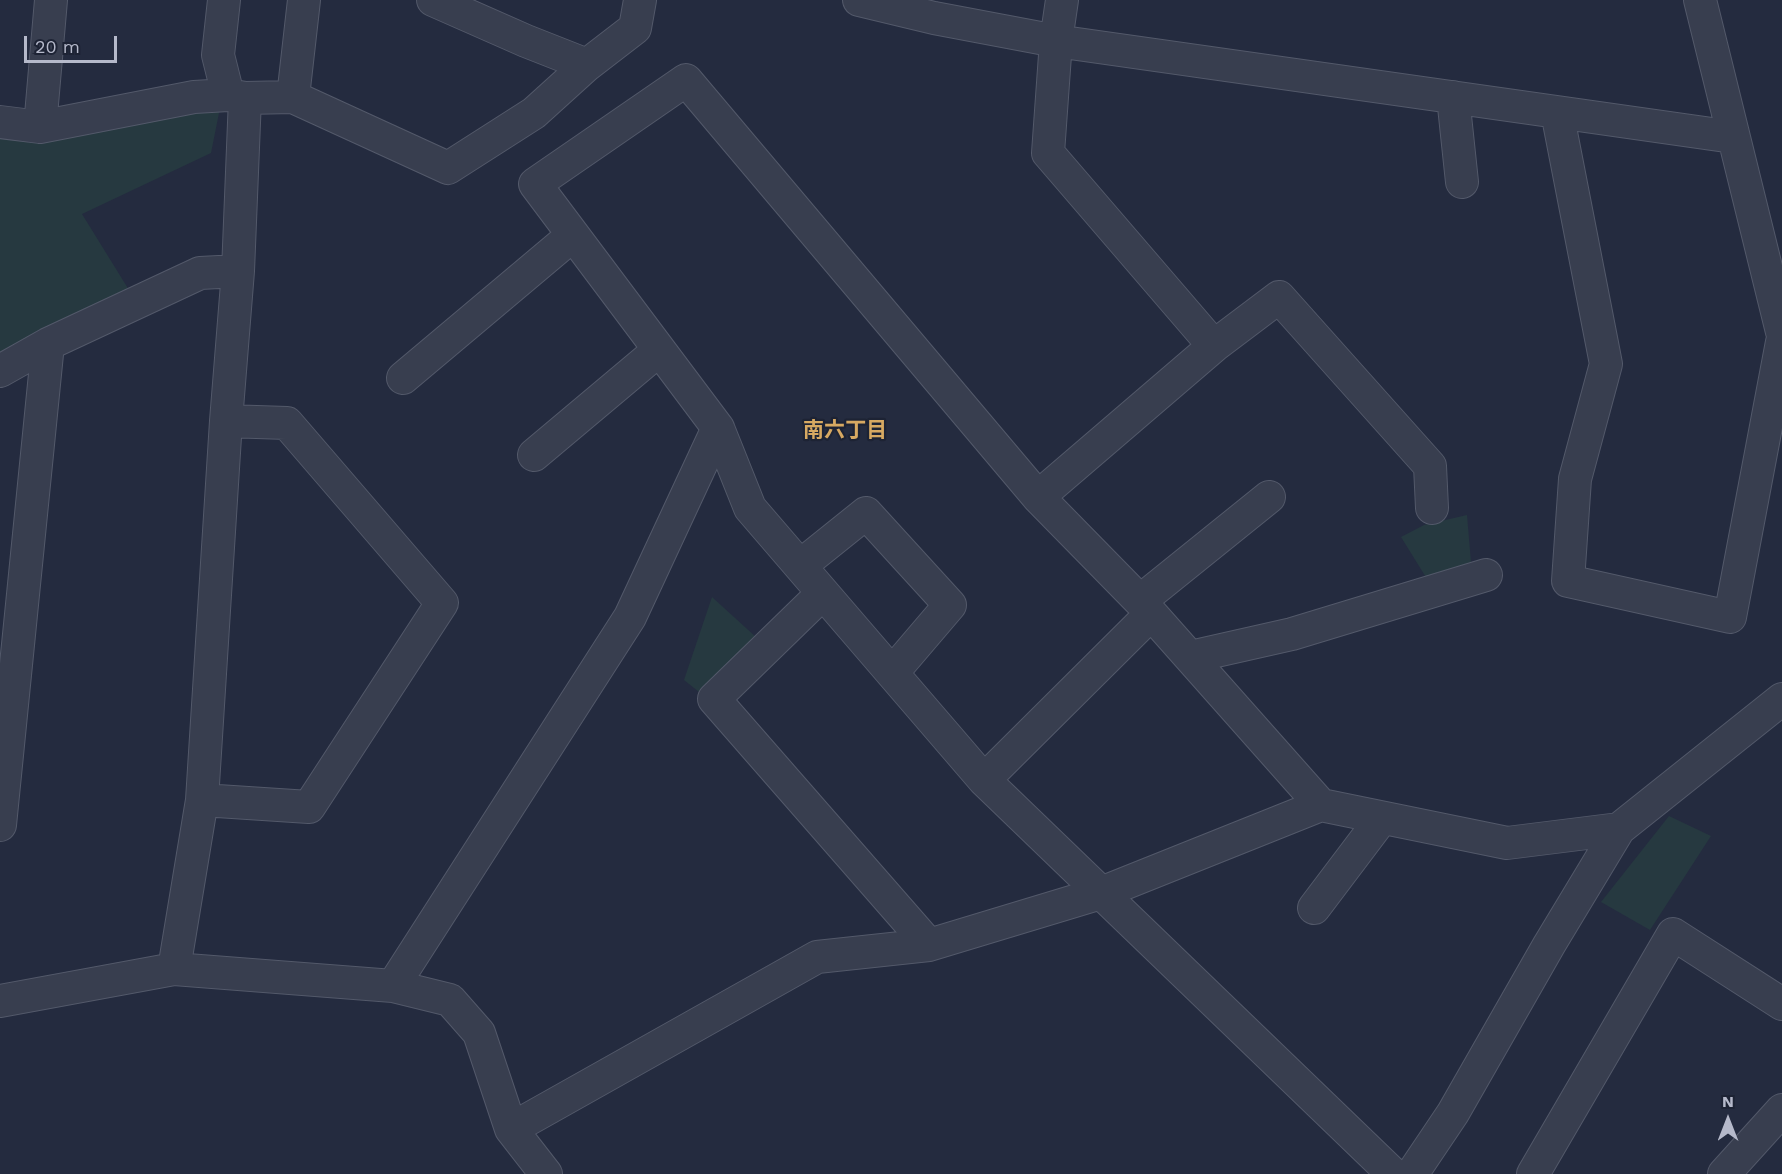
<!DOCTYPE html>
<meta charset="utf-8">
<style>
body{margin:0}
#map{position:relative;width:1782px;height:1174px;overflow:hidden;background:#242b3f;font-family:"Work Sans",sans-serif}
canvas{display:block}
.north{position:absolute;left:1698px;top:1090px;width:60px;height:60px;-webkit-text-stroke:4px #1d2334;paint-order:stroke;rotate:0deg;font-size:16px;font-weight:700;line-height:24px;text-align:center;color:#b5b9ca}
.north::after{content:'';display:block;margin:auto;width:21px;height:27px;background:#b5b9ca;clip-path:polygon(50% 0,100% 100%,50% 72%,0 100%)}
.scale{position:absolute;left:24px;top:36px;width:93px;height:27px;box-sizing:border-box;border:3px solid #b5b9ca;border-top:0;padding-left:8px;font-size:18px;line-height:21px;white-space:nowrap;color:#b5b9ca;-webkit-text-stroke:4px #1d2334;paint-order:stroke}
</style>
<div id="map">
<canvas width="1782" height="1174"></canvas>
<div class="north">N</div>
<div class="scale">20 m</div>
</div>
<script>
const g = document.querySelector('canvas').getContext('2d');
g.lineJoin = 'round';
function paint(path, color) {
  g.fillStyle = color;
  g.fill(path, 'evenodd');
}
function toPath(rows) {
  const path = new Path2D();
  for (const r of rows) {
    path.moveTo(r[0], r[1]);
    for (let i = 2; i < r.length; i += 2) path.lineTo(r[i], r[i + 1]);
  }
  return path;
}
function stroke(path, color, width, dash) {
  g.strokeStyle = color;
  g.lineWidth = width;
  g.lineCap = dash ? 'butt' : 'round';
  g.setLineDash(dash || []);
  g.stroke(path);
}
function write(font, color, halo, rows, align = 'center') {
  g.font = font + ' "Work Sans","Noto Sans JP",sans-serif';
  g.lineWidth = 4.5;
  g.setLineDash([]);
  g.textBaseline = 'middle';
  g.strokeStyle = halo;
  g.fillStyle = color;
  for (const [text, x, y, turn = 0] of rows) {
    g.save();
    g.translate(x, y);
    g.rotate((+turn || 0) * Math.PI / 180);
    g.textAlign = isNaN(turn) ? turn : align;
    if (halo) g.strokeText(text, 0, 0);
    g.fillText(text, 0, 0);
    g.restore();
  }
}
paint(toPath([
 [220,108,211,153,82,214,129,290,0,366,0,134],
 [1467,515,1471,562,1427,579,1401,537,1424,525],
 [712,597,757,638,699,692,684,680],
 [1669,816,1711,836,1650,930,1601,902]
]), '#263940');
const minor = toPath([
 [224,0,218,55,228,95,245,98,293,97,448,168,534,113,587,65,635,28,640,0],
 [433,0,526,41,587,65],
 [859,0,934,18,1056,41,1557,112,1606,364,1575,479,1568,581,1730,617,1782,342],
 [1062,0,1056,41,1048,153,1214,346,1279,297,1430,466,1432,508],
 [1700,0,1782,332],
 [293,97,304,0],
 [1453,97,1462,182],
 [1557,112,1733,137],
 [0,122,40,127,194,97,228,95],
 [40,127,51,0],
 [0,371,48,344,200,273,238,271],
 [403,378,573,235],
 [718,428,750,508,984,780,1393,1174],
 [534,455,659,350],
 [1038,497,1214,346],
 [800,566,866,513,950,605,892,673],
 [823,593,714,699,929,945],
 [1140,601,1269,497],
 [1190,657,1292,634,1486,575],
 [984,780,1151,614],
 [202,800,309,807,442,603,287,423,226,421],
 [0,825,48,344],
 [1314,908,1382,818],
 [174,969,202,800,226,421,238,271,245,98],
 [393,986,630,617,718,428,535,184,686,80,1038,497,1140,601,1321,805,1507,843,1619,829],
 [0,1001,174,969,393,986,450,1000,479,1033,511,1129,546,1174],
 [511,1129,817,957,929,945,1101,893,1321,805],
 [1412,1174,1453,1113,1549,945,1619,829,1782,699],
 [1533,1174,1673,934,1782,1004],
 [1724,1174,1782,1110]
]);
stroke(minor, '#53596a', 34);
stroke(minor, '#383e4f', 32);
write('bold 21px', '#d7a962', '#1d2334', [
 ["南六丁目",845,431]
]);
</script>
